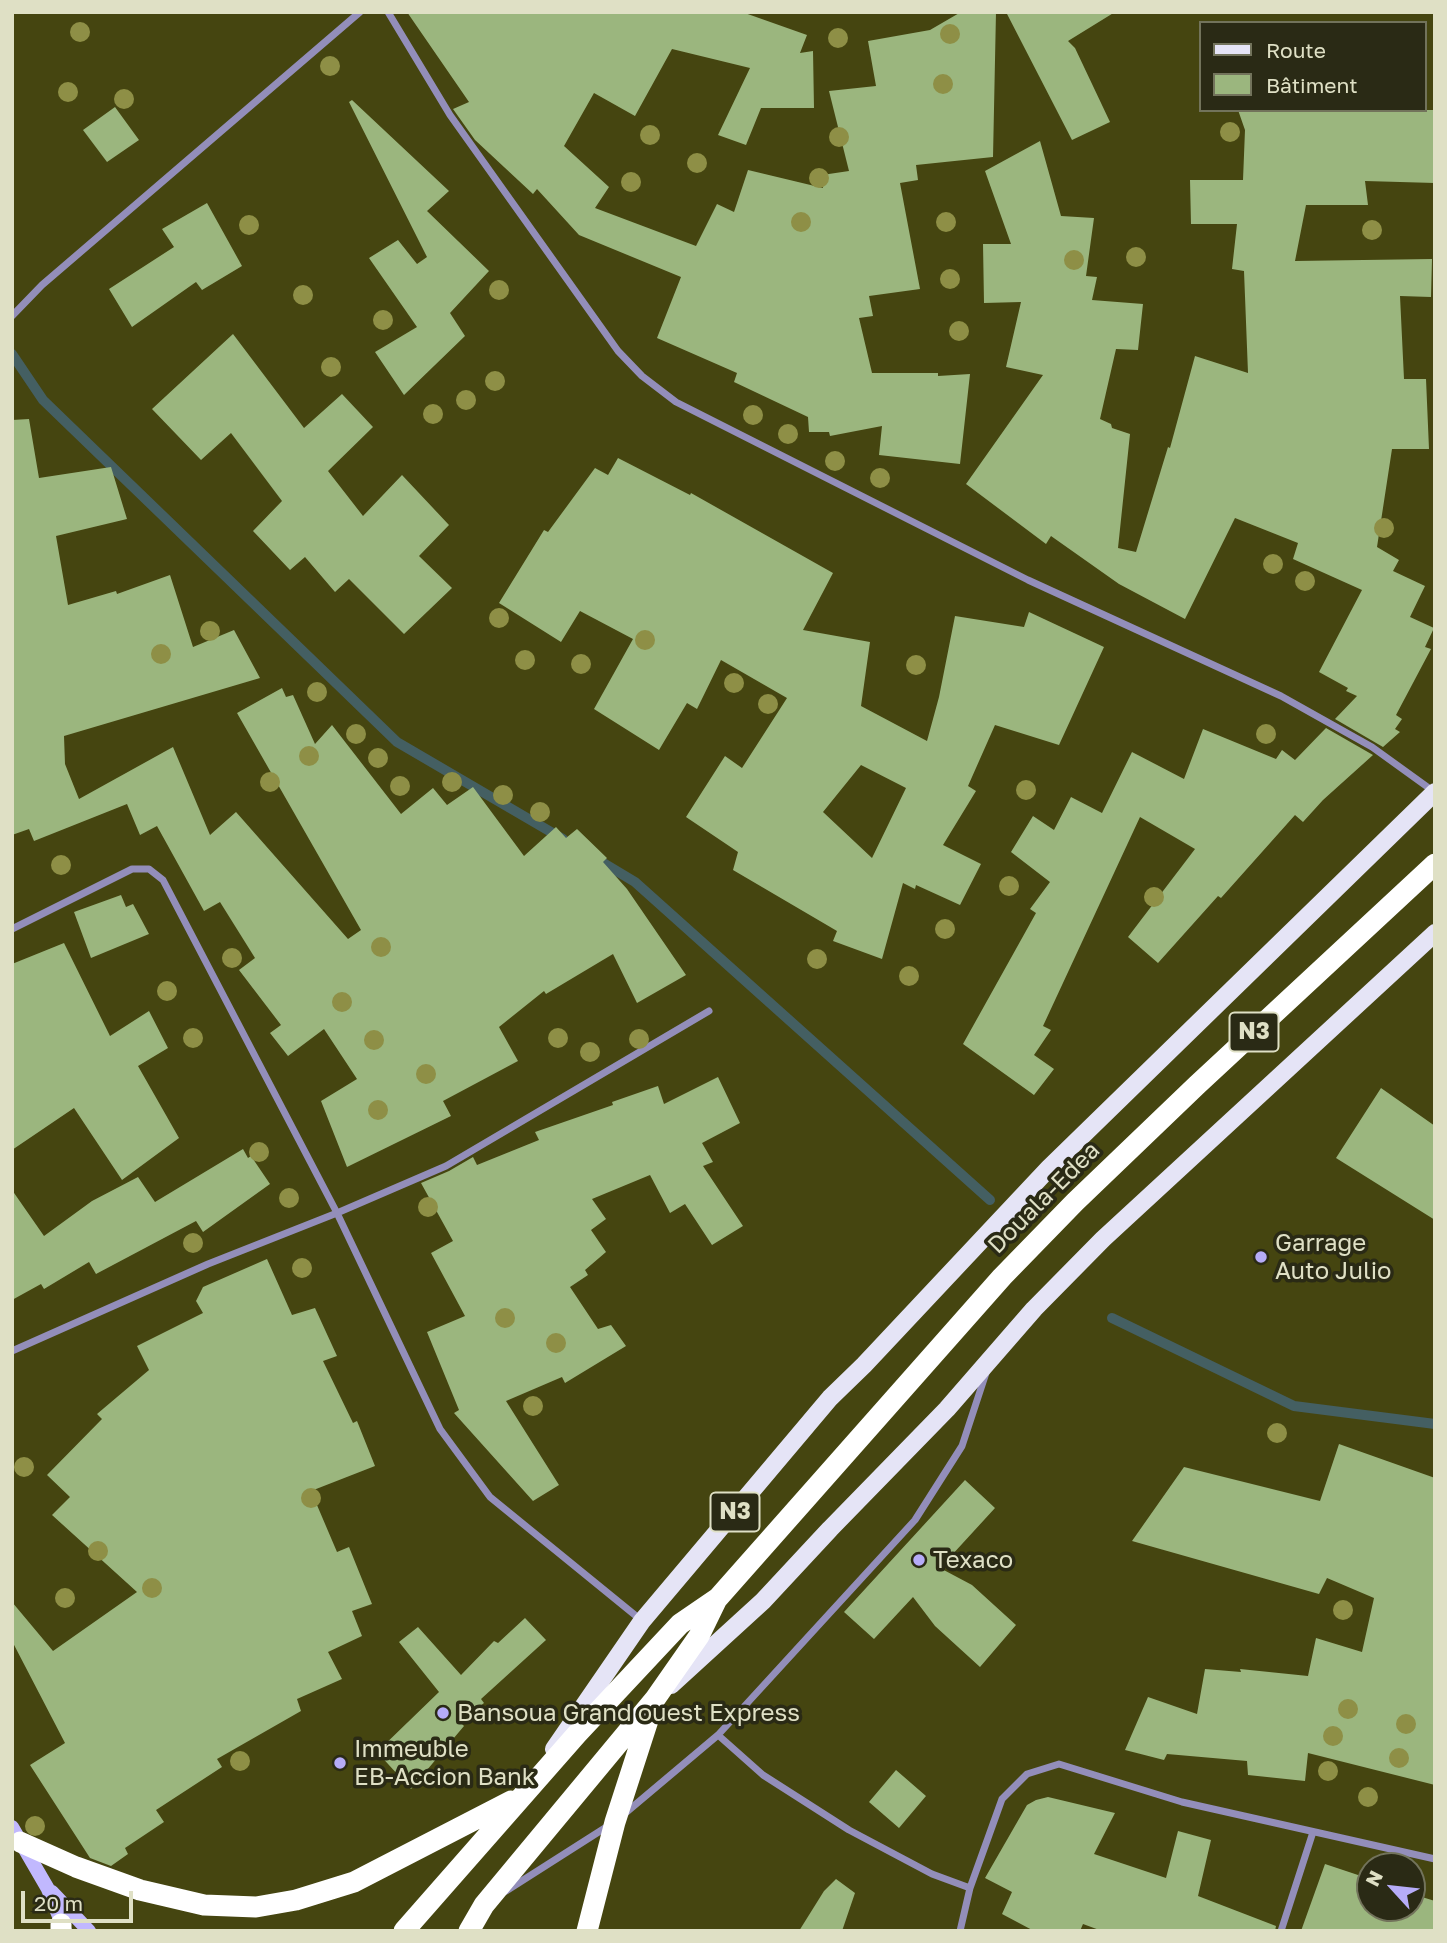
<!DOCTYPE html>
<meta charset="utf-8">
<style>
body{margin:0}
#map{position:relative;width:1447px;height:1943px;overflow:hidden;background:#454510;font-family:"Golos Text",sans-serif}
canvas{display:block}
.frame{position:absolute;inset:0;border:14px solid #dfe0c5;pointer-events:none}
.legend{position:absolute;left:1199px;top:21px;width:228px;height:91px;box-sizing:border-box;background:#2a2a15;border:2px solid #72735b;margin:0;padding:9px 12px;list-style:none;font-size:21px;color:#dfe0c5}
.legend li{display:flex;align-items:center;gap:14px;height:35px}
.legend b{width:35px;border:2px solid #72735b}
.north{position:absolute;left:1356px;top:1852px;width:70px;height:70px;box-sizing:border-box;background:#2a2a15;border:2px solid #72735b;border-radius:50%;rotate:297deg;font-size:19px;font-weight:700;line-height:28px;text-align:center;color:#dfe0c5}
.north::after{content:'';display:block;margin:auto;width:24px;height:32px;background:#b6acf8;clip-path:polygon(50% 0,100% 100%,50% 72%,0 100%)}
.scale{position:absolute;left:21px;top:1891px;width:112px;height:32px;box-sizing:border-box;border:4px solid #dfe0c5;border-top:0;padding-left:9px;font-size:21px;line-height:24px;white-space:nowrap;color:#dfe0c5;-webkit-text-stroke:5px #2a2a15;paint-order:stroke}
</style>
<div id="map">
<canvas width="1447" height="1943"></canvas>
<div class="frame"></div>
<ul class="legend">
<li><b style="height:9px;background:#e5e4f6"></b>Route</li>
<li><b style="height:19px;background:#9bb67e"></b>Bâtiment</li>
</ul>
<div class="north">N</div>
<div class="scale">20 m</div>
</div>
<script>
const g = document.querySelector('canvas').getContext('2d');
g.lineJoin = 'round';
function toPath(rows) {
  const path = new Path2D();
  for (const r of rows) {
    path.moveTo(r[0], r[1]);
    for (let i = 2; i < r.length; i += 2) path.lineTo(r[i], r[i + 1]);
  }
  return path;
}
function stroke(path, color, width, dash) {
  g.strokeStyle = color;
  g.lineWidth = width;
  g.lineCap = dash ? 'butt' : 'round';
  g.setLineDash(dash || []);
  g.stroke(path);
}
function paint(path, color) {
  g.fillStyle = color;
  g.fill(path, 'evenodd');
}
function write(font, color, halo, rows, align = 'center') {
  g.font = font + ' "Golos Text",sans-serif';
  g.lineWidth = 7;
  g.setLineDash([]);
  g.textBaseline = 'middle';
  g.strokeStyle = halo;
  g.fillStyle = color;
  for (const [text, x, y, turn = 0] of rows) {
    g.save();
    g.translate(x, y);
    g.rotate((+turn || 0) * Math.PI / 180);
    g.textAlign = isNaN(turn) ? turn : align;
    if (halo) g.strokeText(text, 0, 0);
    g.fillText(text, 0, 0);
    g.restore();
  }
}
stroke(toPath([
 [12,354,43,400,397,742,563,839],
 [595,858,635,882,990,1200],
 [1112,1318,1294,1406,1435,1424]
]), '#445f62', 10);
paint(toPath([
 [407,12,742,12,807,35,800,53,813,51,814,108,761,108,746,145,718,135,750,68,672,49,635,116,594,93,564,146,609,187,595,208,696,246,717,204,734,212,748,170,823,188,822,175,849,171,829,91,876,86,868,41,930,30,961,12,996,12,993,157,916,165,918,180,900,183,920,289,869,296,873,316,859,318,872,373,938,373,938,376,970,374,960,464,879,455,882,426,830,436,829,432,809,432,808,417,734,382,737,373,657,338,681,277,579,235,537,189,533,194,475,140,453,109,469,102],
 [1006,12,1115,12,1068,41,1075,48,1110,122,1072,140],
 [352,100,449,191,427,211,489,271,450,313,465,336,404,395,375,352,417,327,369,258,398,240,417,264,427,257,349,102],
 [115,107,139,140,107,162,83,130],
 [1238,110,1435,110,1435,183,1365,181,1368,205,1306,205,1295,261,1432,259,1431,297,1400,296,1404,379,1426,379,1429,449,1392,449,1377,547,1399,560,1393,571,1425,586,1410,617,1434,628,1425,647,1431,649,1396,715,1402,719,1395,729,1400,732,1383,747,1335,719,1357,696,1346,691,1348,688,1319,672,1362,590,1293,559,1298,543,1235,518,1185,619,1119,584,1051,536,1046,544,966,484,1043,375,1006,367,1021,302,984,303,983,244,1011,244,985,171,1040,141,1061,216,1094,218,1086,276,1097,277,1092,300,1143,304,1138,350,1116,349,1100,419,1111,424,1112,428,1130,434,1118,548,1136,552,1168,447,1170,448,1195,356,1248,373,1244,271,1232,269,1237,224,1191,224,1190,180,1243,180,1245,130],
 [207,203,242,266,202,290,196,282,132,327,109,289,174,247,162,229],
 [233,334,304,428,342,394,373,427,328,471,363,516,402,475,449,525,419,556,452,588,404,634,349,579,335,592,305,557,290,570,253,531,282,501,231,433,201,460,152,409],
 [29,419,39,478,111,467,127,519,56,536,68,605,116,591,117,594,170,575,193,647,234,630,260,678,64,736,65,764,79,799,173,747,210,835,236,812,348,939,361,930,237,713,282,688,286,697,293,695,315,744,332,725,401,814,433,788,447,805,473,787,524,856,556,827,566,838,577,829,607,858,603,862,627,889,686,975,637,1003,613,954,546,994,544,991,499,1027,518,1061,443,1101,451,1116,347,1167,321,1101,357,1079,324,1029,288,1056,270,1033,281,1025,239,970,255,958,220,902,204,911,157,826,140,835,127,804,34,841,29,829,12,835,12,420],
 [618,458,690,495,691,493,833,573,803,630,870,642,861,706,927,741,939,697,955,616,1024,627,1029,612,1104,647,1059,745,995,725,968,786,976,791,943,845,981,864,960,905,916,885,915,889,903,883,882,959,833,941,837,931,733,870,738,852,686,817,725,756,742,768,787,698,721,660,697,709,687,703,659,750,594,709,633,639,580,611,561,642,499,603,544,530,548,532,595,468,608,475],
 [861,765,906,788,872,858,823,812],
 [1326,728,1373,755,1323,800,1303,822,1295,815,1221,898,1218,896,1158,963,1128,937,1195,849,1140,817,1043,1026,1051,1030,1034,1055,1054,1069,1034,1095,963,1044,1036,913,1030,909,1050,882,1011,852,1033,816,1054,830,1071,797,1102,813,1132,752,1184,779,1203,729,1276,759,1282,750,1295,760],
 [121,895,126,907,133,904,149,934,91,958,74,912],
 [64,943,110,1036,149,1011,168,1048,138,1066,179,1138,122,1180,74,1108,12,1150,12,964],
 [718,1077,740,1123,702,1143,713,1162,703,1166,743,1226,712,1245,685,1204,670,1213,650,1175,592,1199,606,1219,591,1230,606,1252,585,1270,588,1275,570,1287,598,1329,611,1325,626,1346,565,1383,562,1377,506,1401,559,1485,533,1501,454,1413,459,1410,427,1332,465,1316,431,1253,453,1241,421,1183,449,1171,473,1157,477,1165,539,1140,535,1132,613,1105,612,1102,658,1086,664,1104],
 [1381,1088,1435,1126,1435,1220,1336,1158],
 [243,1149,248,1158,251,1156,270,1184,203,1232,196,1221,96,1274,89,1262,44,1289,41,1284,12,1300,12,1190,44,1236,92,1201,138,1177,155,1202],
 [267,1259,292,1315,315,1308,337,1356,323,1361,353,1423,357,1421,375,1466,311,1491,337,1552,349,1547,372,1604,352,1611,362,1636,328,1652,342,1679,297,1699,301,1711,217,1759,222,1767,156,1810,164,1822,125,1848,128,1854,111,1866,90,1858,30,1765,65,1743,12,1641,12,1602,53,1651,137,1592,52,1515,70,1497,47,1475,102,1419,97,1414,149,1370,137,1346,203,1313,196,1301,203,1287],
 [1339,1444,1435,1478,1435,1785,1308,1753,1305,1781,1248,1775,1247,1761,1167,1754,1164,1760,1125,1750,1148,1697,1197,1714,1205,1669,1241,1672,1240,1669,1308,1676,1316,1638,1362,1652,1374,1598,1327,1578,1319,1594,1132,1541,1184,1467,1320,1501],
 [965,1480,995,1508,940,1568,972,1585,1016,1625,980,1667,935,1626,913,1597,874,1639,844,1612],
 [525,1618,546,1640,481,1699,484,1703,460,1722,464,1726,411,1789,377,1752,439,1692,399,1642,418,1627,461,1675,494,1641,498,1643],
 [896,1770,926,1796,899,1828,869,1802],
 [1048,1797,1115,1813,1094,1854,1166,1878,1178,1831,1211,1840,1198,1896,1276,1926,1275,1931,1102,1931,1083,1924,1080,1931,1034,1931,1002,1914,1012,1892,985,1878,1027,1805,1036,1800],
 [1325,1864,1370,1879,1370,1908,1412,1908,1412,1894,1435,1901,1435,1931,1301,1931],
 [836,1879,855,1893,842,1931,799,1931,824,1891]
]), '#9bb67e');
stroke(toPath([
 [388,12,450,115,618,351,642,376,676,402,1028,580,1281,696,1372,747,1433,791],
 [12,316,42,285,360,12],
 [12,929,132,869,149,869,163,880,337,1213,440,1429,490,1497,641,1620],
 [12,1351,208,1264,337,1213,446,1166,709,1011],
 [718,1735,763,1775,849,1830,932,1874,970,1888,1002,1799,1027,1774,1059,1764,1182,1802,1435,1859],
 [623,1815,718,1735,915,1520,962,1446,987,1370],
 [506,1891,608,1826],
 [960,1931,970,1888],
 [1281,1931,1313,1832]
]), '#938eba', 7);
stroke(toPath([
 [12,1827,48,1889,65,1931],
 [52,1892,89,1931]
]), '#c1b8fe', 14);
stroke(toPath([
 [671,1685,763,1601,830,1529,947,1409,1034,1309,1103,1239,1435,933],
 [554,1749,642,1621,830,1398,864,1365,1049,1168,1435,792]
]), '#e5e4f6', 18);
stroke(toPath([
 [20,1842,76,1867,140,1890,204,1905,256,1907,296,1900,354,1882,511,1801],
 [61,1924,61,1931],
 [404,1931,577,1734,680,1624,718,1598,1002,1277,1075,1202,1197,1085,1435,864],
 [469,1931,484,1905,655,1699,699,1636,717,1599],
 [587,1931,615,1822,651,1711]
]), '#fff', 21);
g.fillStyle = '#8e8f46';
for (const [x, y] of [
 [80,32],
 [950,34],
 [838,38],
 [330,66],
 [943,84],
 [68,92],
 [124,99],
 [1230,132],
 [650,135],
 [839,137],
 [697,163],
 [819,178],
 [631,182],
 [801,222],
 [946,222],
 [249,225],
 [1372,230],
 [1136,257],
 [1074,260],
 [950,279],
 [499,290],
 [303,295],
 [383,320],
 [959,331],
 [331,367],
 [495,381],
 [466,400],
 [433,414],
 [753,415],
 [788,434],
 [835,461],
 [880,478],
 [1384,528],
 [1273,564],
 [1305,581],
 [499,618],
 [210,631],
 [645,640],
 [161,654],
 [525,660],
 [581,664],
 [916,665],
 [734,683],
 [317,692],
 [768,704],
 [356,734],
 [1266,734],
 [309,756],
 [378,758],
 [270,782],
 [452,782],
 [400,786],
 [1026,790],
 [503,795],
 [540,812],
 [61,865],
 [1009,886],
 [1154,897],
 [945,929],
 [381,947],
 [232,958],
 [817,959],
 [909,976],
 [167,991],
 [342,1002],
 [193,1038],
 [558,1038],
 [639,1039],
 [374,1040],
 [590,1052],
 [426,1074],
 [378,1110],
 [259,1152],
 [289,1198],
 [428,1207],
 [193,1243],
 [302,1268],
 [505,1318],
 [556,1343],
 [533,1406],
 [1277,1433],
 [24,1467],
 [311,1498],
 [98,1551],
 [152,1588],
 [65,1598],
 [1343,1610],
 [1348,1709],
 [1406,1724],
 [1333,1736],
 [1399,1758],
 [240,1761],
 [1328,1771],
 [1368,1797],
 [35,1826]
]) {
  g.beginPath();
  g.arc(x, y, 10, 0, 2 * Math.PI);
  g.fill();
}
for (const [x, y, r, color] of [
 [1261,1257,7,"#b6acf8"],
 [919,1560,7,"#b6acf8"],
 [443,1713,7,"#b6acf8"],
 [340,1763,7,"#b6acf8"]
]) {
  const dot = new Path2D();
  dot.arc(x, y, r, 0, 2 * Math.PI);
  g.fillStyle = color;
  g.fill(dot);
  stroke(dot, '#2a2a15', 2.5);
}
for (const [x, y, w] of [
 [1254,1032,49],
 [735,1512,49]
]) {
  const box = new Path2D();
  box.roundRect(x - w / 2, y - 19.5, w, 39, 5);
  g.fillStyle = '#2a2a15';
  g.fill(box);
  stroke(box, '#dfe0c5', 2);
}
write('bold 23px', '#dfe0c5', null, [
 ["N3",1254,1032],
 ["N3",735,1512]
]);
write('24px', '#dfe0c5', '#2a2a15', [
 ["Douala-Edea",1044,1198,-45]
]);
write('24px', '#dfe0c5', '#2a2a15', [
 ["Garrage",1275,1243],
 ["Auto Julio",1275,1271],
 ["Texaco",933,1560],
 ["Bansoua Grand ouest Express",457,1713],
 ["Immeuble",354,1749],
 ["EB-Accion Bank",354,1777]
], 'left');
</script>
